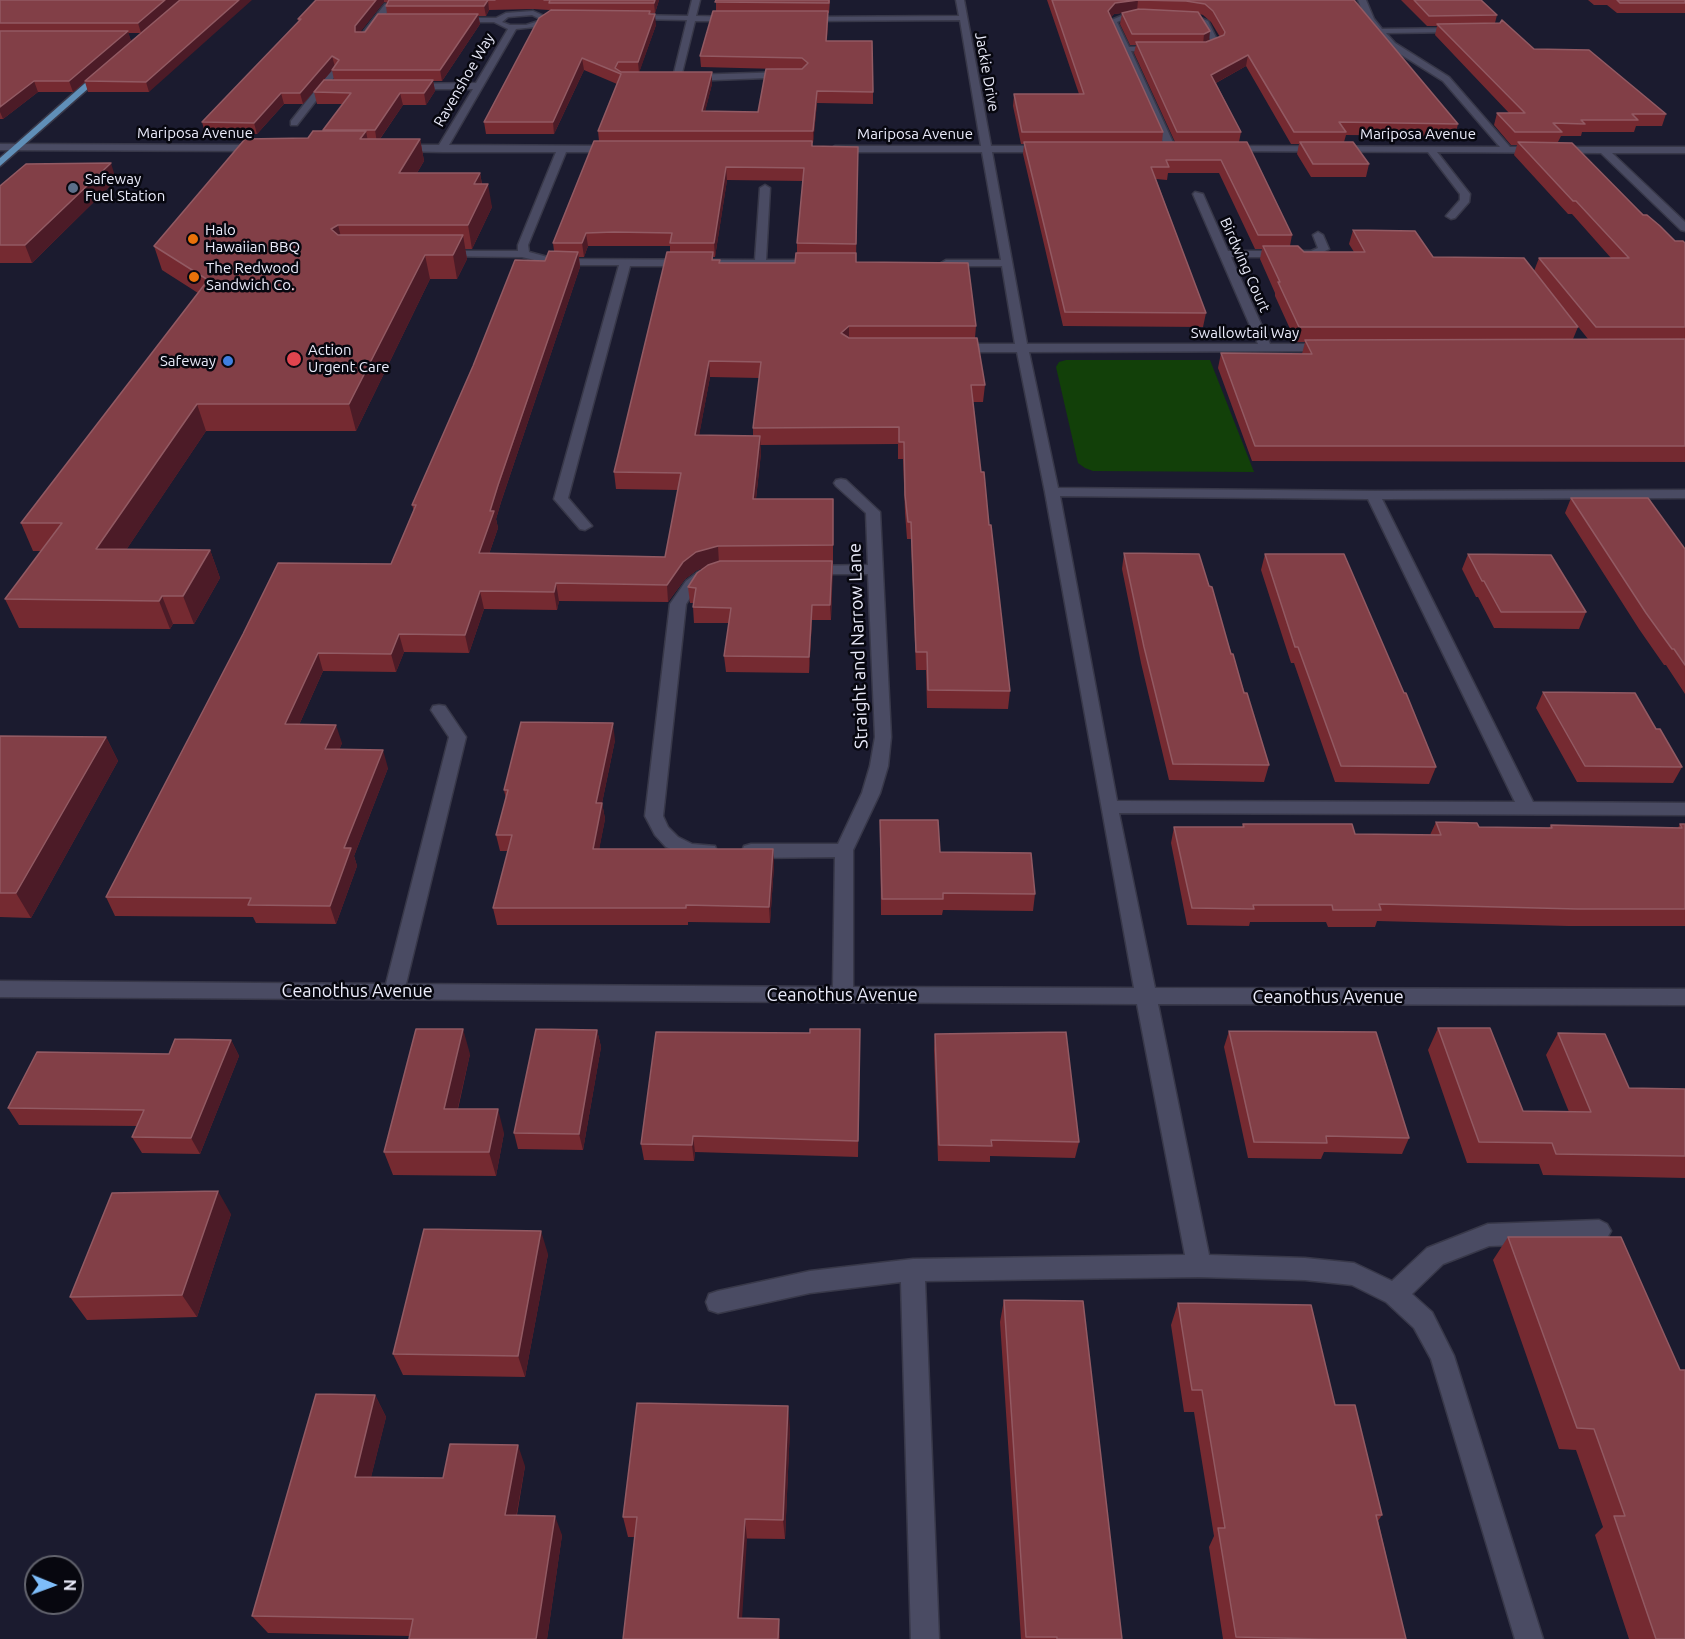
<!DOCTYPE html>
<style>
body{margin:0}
#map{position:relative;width:1685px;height:1639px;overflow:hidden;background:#1b1b2f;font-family:Ubuntu,sans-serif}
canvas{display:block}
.north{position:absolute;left:24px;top:1555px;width:60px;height:60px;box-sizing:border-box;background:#07070f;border:2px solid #62636d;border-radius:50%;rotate:91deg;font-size:16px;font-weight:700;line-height:24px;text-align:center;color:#ebecfb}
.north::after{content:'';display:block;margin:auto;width:21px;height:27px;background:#7ebdf9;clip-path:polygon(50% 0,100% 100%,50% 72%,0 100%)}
</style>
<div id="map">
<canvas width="1685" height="1639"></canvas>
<div class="north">N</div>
</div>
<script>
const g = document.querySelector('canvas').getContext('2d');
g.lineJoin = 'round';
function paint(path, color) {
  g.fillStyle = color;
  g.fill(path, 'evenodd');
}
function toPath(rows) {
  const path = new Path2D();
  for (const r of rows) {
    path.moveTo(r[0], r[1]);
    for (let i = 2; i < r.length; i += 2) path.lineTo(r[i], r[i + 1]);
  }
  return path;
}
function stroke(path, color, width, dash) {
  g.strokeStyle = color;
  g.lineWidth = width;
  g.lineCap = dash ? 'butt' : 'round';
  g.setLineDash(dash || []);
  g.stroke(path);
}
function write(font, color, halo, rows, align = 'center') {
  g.font = font + ' Ubuntu,sans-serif';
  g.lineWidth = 5;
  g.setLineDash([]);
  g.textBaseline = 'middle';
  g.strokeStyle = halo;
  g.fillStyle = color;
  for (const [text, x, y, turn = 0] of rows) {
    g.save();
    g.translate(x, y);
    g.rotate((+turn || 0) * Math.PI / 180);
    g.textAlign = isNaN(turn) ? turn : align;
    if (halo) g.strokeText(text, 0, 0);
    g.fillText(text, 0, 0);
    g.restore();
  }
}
paint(toPath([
 [1066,360,1210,360,1254,472,1093,471,1085,468,1078,463,1056,367,1059,362]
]), '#124009');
const minor = toPath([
 [692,0,700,0,696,16,734,17,738,19,734,21,695,21,681,77,677,80,673,77,687,20,633,19,629,17,633,15,688,16,692,0],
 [956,0,964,0,991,146,1047,146,1052,149,1047,152,992,152,1027,344,1258,344,1193,194,1195,192,1203,194,1228,251,1311,251,1318,248,1313,235,1318,232,1323,235,1329,249,1313,257,1231,257,1270,344,1326,344,1330,345,1330,351,1029,352,1058,488,1373,491,1685,490,1685,498,1382,499,1533,802,1685,803,1685,815,1119,813,1155,988,1685,989,1685,1005,1158,1004,1209,1255,1305,1258,1354,1263,1392,1281,1427,1248,1488,1224,1599,1220,1607,1224,1611,1231,1607,1238,1599,1242,1489,1246,1443,1264,1412,1294,1432,1312,1454,1356,1543,1639,1515,1639,1431,1359,1414,1328,1386,1302,1352,1285,1305,1280,1199,1277,925,1281,939,1639,911,1639,901,1282,810,1293,718,1313,709,1310,706,1302,709,1294,718,1291,810,1271,913,1259,1185,1255,1137,1004,0,997,0,981,386,984,449,737,431,710,433,706,439,705,445,706,466,737,406,984,833,987,835,857,751,858,744,856,742,851,744,846,751,844,838,844,862,793,870,766,875,737,868,574,808,574,801,570,808,566,868,565,866,513,836,486,834,483,836,480,841,479,846,480,880,512,891,737,888,766,880,793,853,850,853,987,1134,988,1045,492,1017,352,955,352,949,348,955,344,1015,344,1002,266,946,266,941,263,946,260,1001,260,982,152,835,152,830,149,835,146,981,146,960,20,804,21,800,19,804,17,959,16,956,0],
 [1060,496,1368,499,1515,802,1117,801,1060,496],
 [1358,0,1366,0,1374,19,1382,29,1462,28,1462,32,1459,32,1386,33,1395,43,1449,77,1510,147,1685,147,1685,153,1612,153,1685,222,1685,231,1681,230,1601,153,1437,152,1470,194,1469,202,1455,218,1451,219,1446,216,1460,200,1460,194,1428,152,1225,151,1225,147,1228,146,1500,147,1443,81,1389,47,1366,20,1358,0],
 [385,4,392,6,370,35,364,35,364,31,385,4],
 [533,11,551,19,544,26,516,29,449,145,615,146,620,149,615,152,566,152,528,245,529,252,555,259,755,260,760,188,765,185,770,188,766,260,819,260,824,263,819,266,630,266,568,498,592,526,585,530,580,529,554,499,619,265,555,265,522,257,438,256,438,252,442,251,518,251,518,245,556,152,442,152,397,151,392,148,397,145,439,145,473,89,411,89,408,88,408,84,476,83,508,29,494,22,454,22,450,20,451,18,496,18,506,13,533,11],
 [532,15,542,20,526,25,510,25,502,22,508,17,532,15],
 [1145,13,1148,13,1148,17,1127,18,1117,22,1129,47,1160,47,1164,49,1160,51,1131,51,1176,149,1171,152,1166,149,1109,21,1126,14,1145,13],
 [1193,15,1208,21,1220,46,1197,51,1197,47,1212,43,1202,24,1189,17,1193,15],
 [332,69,339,71,297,125,291,125,291,121,332,69],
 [788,72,792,75,791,77,689,81,685,78,689,75,788,72],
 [0,144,261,145,266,148,261,151,0,150,0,144],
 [712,569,719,573,717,576,708,578,697,587,686,604,663,816,668,827,678,837,692,844,715,846,717,851,715,856,708,858,689,857,666,847,655,835,645,816,670,604,686,581,698,572,712,569]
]);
const major = toPath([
 [100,70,107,72,0,166,0,158,100,70]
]);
stroke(minor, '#383849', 3);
stroke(major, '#383849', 3);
paint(minor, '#4a4b63');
paint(major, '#608fb8');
paint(toPath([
 [0,0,179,0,141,33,128,33,131,41,180,0,149,92,88,92,85,82,73,92,38,92,3,119,0,119],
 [316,0,659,0,655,13,651,13,656,25,639,72,712,72,712,84,705,111,758,112,778,69,701,67,700,56,716,11,716,0,830,0,829,13,828,13,827,41,873,92,873,104,817,103,813,143,812,143,812,146,858,147,856,262,976,326,975,338,985,385,983,402,973,402,981,472,989,525,1010,691,1008,709,927,708,926,670,916,670,911,539,907,539,905,513,903,459,898,459,898,444,760,445,761,453,756,499,833,499,833,563,831,620,812,620,809,673,726,672,724,656,729,623,694,623,693,607,694,603,690,603,688,587,704,568,697,570,685,579,668,602,559,601,557,610,484,609,469,653,404,652,396,672,323,671,299,725,342,743,339,750,388,768,354,856,357,866,336,924,256,923,253,917,115,916,106,897,391,564,414,511,412,505,545,261,554,251,553,243,599,141,598,131,617,84,584,70,554,134,486,134,484,122,550,11,549,10,533,9,489,10,486,16,478,16,480,24,442,81,433,81,435,91,426,105,403,105,380,139,420,139,424,161,417,173,480,173,482,184,492,207,472,249,465,249,467,259,457,279,430,279,356,431,206,431,126,550,210,550,220,578,194,624,173,624,170,629,19,628,5,599,41,551,33,551,21,523,198,293,162,270,154,246,308,138,323,131,343,104,317,104,314,92,334,80,332,70,334,68,303,104,284,104,257,134,205,133,202,122,299,22,298,19],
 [384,2,388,3,386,6,387,14,365,32,360,32],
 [727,180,803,181,797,243,797,253,795,263,720,263,720,260,713,260,713,257,715,257],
 [588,246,670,246,670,252,614,472,616,489,678,490,665,557,489,554,498,528,496,519,501,502,580,267,579,257,584,257],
 [710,377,759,378,753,428,753,436,699,435],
 [1047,0,1354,0,1458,124,1455,136,1346,135,1344,142,1369,164,1366,177,1311,177,1297,154,1299,144,1291,144,1246,66,1216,83,1241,132,1239,142,1292,235,1290,246,1304,252,1354,252,1349,244,1353,230,1433,257,1534,271,1539,258,1611,258,1572,214,1568,214,1514,155,1517,145,1511,145,1494,125,1497,113,1509,113,1435,35,1437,26,1427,26,1401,0,1481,0,1497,15,1495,23,1534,49,1666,114,1662,126,1636,126,1634,132,1582,132,1581,136,1561,136,1558,142,1675,241,1685,243,1685,462,1252,461,1218,368,1221,353,1302,354,1305,342,1296,342,1275,296,1275,293,1260,259,1262,249,1255,249,1219,173,1168,173,1167,180,1156,179,1206,313,1203,327,1063,326,1023,154,1024,144,1021,144,1013,106,1014,94,1079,94],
 [1122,13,1120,24,1130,45,1136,45,1134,53,1175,142,1162,142,1163,132,1111,17,1114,14],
 [1200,14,1203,15,1211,22,1220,37,1209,41],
 [1544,284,1588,339,1573,339,1578,327],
 [1588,0,1685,0,1685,13,1617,13,1607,5,1594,5],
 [116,180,32,263,0,263,0,186],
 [1571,498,1685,549,1685,694,1666,665,1664,665,1639,629,1565,513],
 [1124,553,1209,586,1269,765,1264,782,1169,780,1141,663,1122,569],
 [1265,554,1436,767,1429,784,1335,782,1294,663,1291,663,1261,570],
 [1468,554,1586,612,1579,629,1494,628,1478,597,1476,597,1462,569],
 [1543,692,1656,729,1682,767,1673,783,1577,782,1536,708],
 [0,736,106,737,118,761,31,918,0,917],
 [615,740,602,803,605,819,599,849,773,849,774,865,770,923,688,922,688,925,497,925,493,908,508,851,500,851,496,835,506,799,504,790],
 [880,820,940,852,1035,894,1033,911,943,910,942,915,881,915],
 [1436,822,1479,827,1549,828,1551,825,1678,828,1680,824,1685,824,1685,926,1568,926,1377,921,1375,927,1328,927,1326,922,1250,922,1249,926,1187,925,1171,843,1174,827,1242,827,1243,824,1355,834,1430,835],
 [1438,1028,1523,1111,1569,1112,1546,1055,1558,1033,1629,1088,1685,1089,1685,1178,1543,1175,1539,1164,1467,1163,1428,1050],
 [860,1029,858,1157,695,1152,694,1161,644,1160,641,1144,810,1033],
 [597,1030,601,1047,583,1150,518,1149,514,1133],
 [1229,1031,1409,1138,1402,1154,1324,1152,1321,1159,1248,1158,1224,1047],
 [935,1034,1079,1142,1075,1158,990,1156,990,1162,938,1161,934,1050],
 [231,1040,239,1056,200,1154,142,1153,132,1137,137,1126,19,1125,8,1108,169,1054],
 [470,1054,458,1109,504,1133,496,1176,393,1175,384,1152],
 [231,1214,197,1317,87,1320,70,1297],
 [1508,1237,1621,1237,1685,1639,1629,1639,1595,1535,1603,1527,1576,1450,1559,1449,1493,1260],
 [548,1254,525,1377,403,1375,393,1354],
 [1004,1300,1122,1639,1021,1639,1000,1322],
 [1178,1303,1335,1405,1382,1515,1378,1521,1406,1639,1223,1639,1209,1547,1214,1536,1194,1412,1184,1412,1171,1325],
 [375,1395,386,1417,371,1477,443,1478,525,1466,517,1515,562,1535,547,1639,409,1639,410,1636,268,1633,252,1616],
 [790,1427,785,1539,628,1537,623,1517]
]), '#752a31');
paint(toPath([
 [165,0,179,0,141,33,138,23],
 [239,0,252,0,149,92,146,82],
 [376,0,384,0,384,2,357,36,355,32,355,26],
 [488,0,489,10,486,16,484,6],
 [655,0,659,0,655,13,654,3],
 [1138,0,1137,11,1114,14,1107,22,1108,11,1115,3],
 [828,11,828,22,826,52,826,41],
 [478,14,480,24,442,81,440,70],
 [655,14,656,25,639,73,638,62],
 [128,31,131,41,73,92,69,81],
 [1210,31,1209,42,1203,45,1204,34],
 [1248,55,1246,66,1210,86,1211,75],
 [332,56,335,67,303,104,300,93],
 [582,58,584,70,554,134,553,122],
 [712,72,712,84,702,124,702,111],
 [433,80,435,91,426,105,424,93],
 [34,81,38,92,3,119,0,112,0,107],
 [817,91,817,103,813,143,813,131],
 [281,93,284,104,257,134,254,123],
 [400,93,403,105,377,143,375,130],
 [366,131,370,153,360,139],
 [420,139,424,161,404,195,399,173],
 [111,163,116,180,32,263,25,245],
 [726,167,727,180,715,257,714,243],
 [480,173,483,194,488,184,492,207,472,249,468,225,474,184],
 [338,225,344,249,331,229],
 [586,233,588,246,584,257,582,243],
 [463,235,467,259,457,279,453,255],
 [578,252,580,267,501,502,496,519,498,528,483,571,479,553,490,511],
 [425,255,430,279,356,431,349,404],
 [849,326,849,342,841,333],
 [709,361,710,377,696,452,695,435],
 [197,404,206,431,108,577,96,549],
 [760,436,761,453,754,516,753,499],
 [718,546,719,564,697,570,685,579,668,602,667,585,683,562,696,552],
 [210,550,220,578,194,624,183,596],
 [832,561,832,575,831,620,830,605],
 [556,583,559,601,557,610,554,592],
 [480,591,484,609,469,653,465,635],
 [162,596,173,624,170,629,159,601],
 [812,605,812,620,809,673,809,657],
 [399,634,404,652,396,672,391,654],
 [318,653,323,671,291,743,285,724],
 [613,723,615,740,602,803,605,819,596,866,593,849,596,803],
 [336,725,342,743,332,768,325,749],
 [106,737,118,761,31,918,16,893],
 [383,750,388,768,354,856,357,866,336,924,330,906,344,848],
 [773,849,774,865,770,923,769,907],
 [463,1029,470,1054,452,1133,444,1109],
 [597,1030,601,1047,583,1150,579,1134],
 [231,1040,239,1056,200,1154,191,1138],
 [498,1109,504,1133,496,1176,489,1152],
 [693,1136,695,1152,694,1161,692,1145],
 [218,1191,231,1214,197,1317,182,1295],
 [541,1231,548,1254,525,1377,518,1356],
 [375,1395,386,1417,366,1497,355,1477],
 [788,1406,790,1427,785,1539,783,1520],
 [518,1445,525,1466,513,1534,505,1515],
 [555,1516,562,1535,547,1639,536,1639],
 [745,1519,747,1539,741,1636,738,1618],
 [779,1619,780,1637,780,1639,778,1639]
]), '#4c1b27');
const building = toPath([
 [0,0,165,0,138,23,0,23,0,0],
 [180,0,239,0,146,82,85,81,180,0],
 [316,0,376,0,355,26,355,32,365,32,378,14,478,14,440,70,332,70,339,60,332,56,300,93,281,93,254,123,202,122,301,19,298,19,316,0],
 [389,0,495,0,488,0,484,6,386,6,389,0],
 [544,0,655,0,654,3,549,3,550,0,544,0],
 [716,0,829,0,829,3,715,2,716,0],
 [1052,0,1354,0,1458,124,1339,122,1346,132,1294,132,1248,55,1211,75,1241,132,1177,132,1136,42,1206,42,1224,35,1225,32,1213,11,1205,4,1186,1,1138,0,1115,3,1108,11,1163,132,1022,132,1014,94,1084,94,1052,0],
 [1414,0,1481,0,1497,15,1429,16,1414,0],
 [1617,0,1685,0,1685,3,1620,3,1617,0],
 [1139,9,1198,12,1210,31,1204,34,1132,34,1122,13,1139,9],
 [551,10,650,11,649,14,655,14,638,62,618,62,615,68,621,72,712,72,702,111,758,112,766,69,802,69,808,63,802,58,700,56,713,11,828,11,826,41,872,41,873,92,817,91,813,131,598,131,621,74,582,58,553,122,484,122,539,18,551,10],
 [1502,20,1534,49,1589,50,1666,114,1632,114,1638,120,1581,120,1585,124,1553,123,1562,132,1515,132,1497,113,1525,113,1437,24,1500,23,1502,20],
 [0,31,128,31,69,81,34,81,0,107,0,31],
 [324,80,433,80,424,93,400,93,375,130,323,130,351,93,314,92,324,80],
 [313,131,366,131,360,139,420,139,399,173,480,173,474,184,488,184,468,225,338,225,331,229,338,235,463,235,453,255,425,255,349,404,197,404,96,549,210,550,183,596,162,596,159,601,5,599,62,523,21,523,208,280,154,246,245,139,308,138,313,131],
 [594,141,812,141,812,146,858,147,856,244,797,243,804,168,726,167,714,243,670,243,672,233,614,232,586,233,582,243,553,243,594,141],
 [1024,142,1247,142,1292,235,1258,235,1221,160,1166,160,1169,167,1151,167,1206,313,1065,312,1024,142],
 [1300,142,1353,142,1369,164,1313,164,1300,142],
 [1518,142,1572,143,1643,215,1647,215,1660,226,1675,241,1683,241,1685,243,1685,327,1596,327,1539,258,1629,258,1576,201,1573,201,1518,142],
 [111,163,25,245,0,245,0,186,26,164,111,163],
 [1353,230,1415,231,1433,257,1524,258,1578,327,1299,327,1278,282,1280,282,1263,246,1298,246,1304,252,1365,252,1353,230],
 [549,251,578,252,498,485,490,511,494,511,479,553,665,557,681,473,614,472,667,252,713,252,712,260,720,260,719,263,795,263,796,253,856,253,856,262,968,263,976,326,849,326,841,333,849,338,977,338,985,385,971,385,981,472,984,472,989,525,991,525,1010,691,928,690,927,652,916,652,911,522,908,522,905,495,904,442,899,442,899,427,753,428,761,362,709,361,695,435,760,436,753,499,833,499,833,545,718,546,696,552,683,562,667,585,556,583,554,592,480,591,465,635,399,634,391,654,318,653,285,724,336,725,325,749,383,750,344,848,351,848,330,906,248,905,251,898,106,897,243,634,278,563,391,564,416,505,412,505,473,366,515,260,545,261,549,251],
 [1685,339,1685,446,1255,446,1221,353,1312,354,1305,340,1685,339],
 [1571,498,1648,498,1685,549,1685,665,1674,649,1672,649,1646,613,1571,498],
 [1124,553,1199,554,1209,586,1212,587,1231,654,1233,654,1244,693,1247,693,1269,765,1173,764,1144,647,1124,553],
 [1265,554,1344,554,1404,693,1406,693,1436,767,1341,766,1298,647,1295,647,1265,554],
 [1468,554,1551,555,1586,612,1501,612,1484,581,1482,581,1468,554],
 [720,561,832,561,830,605,812,605,809,657,724,656,731,608,693,607,696,588,688,587,697,573,708,565,720,561],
 [1543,692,1635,693,1656,729,1660,729,1682,767,1585,766,1543,692],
 [521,722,613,723,596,803,602,803,593,849,773,849,769,907,686,905,686,908,493,908,512,835,496,835,508,790,504,790,521,722],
 [0,736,106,737,16,893,0,893,0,736],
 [880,820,938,820,940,852,1031,853,1035,894,943,893,943,899,882,899,880,820],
 [1436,822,1477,823,1479,827,1552,828,1551,825,1682,828,1680,824,1685,824,1685,909,1577,909,1379,904,1381,910,1333,910,1332,905,1253,905,1254,909,1192,908,1174,827,1244,827,1243,824,1352,824,1355,834,1441,835,1436,822],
 [1438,1028,1490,1028,1523,1111,1591,1112,1558,1033,1605,1034,1629,1088,1685,1089,1685,1156,1556,1154,1552,1143,1479,1142,1438,1028],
 [416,1029,463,1029,444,1109,498,1109,489,1152,384,1152,416,1029],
 [536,1029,597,1030,579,1134,514,1133,536,1029],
 [810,1029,860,1029,858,1141,693,1136,692,1145,641,1144,656,1032,810,1033,810,1029],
 [1229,1031,1376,1032,1409,1138,1326,1136,1327,1143,1254,1142,1229,1031],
 [1066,1032,1079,1142,991,1140,992,1146,939,1145,935,1034,1066,1032],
 [175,1039,231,1040,191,1138,132,1137,144,1110,8,1108,37,1052,169,1054,175,1039],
 [218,1191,182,1295,70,1297,112,1193,218,1191],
 [424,1229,541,1231,518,1356,393,1354,424,1229],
 [1508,1237,1621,1237,1680,1370,1685,1370,1685,1639,1656,1639,1614,1516,1625,1516,1594,1429,1577,1428,1508,1237],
 [1004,1300,1083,1301,1122,1639,1057,1639,1057,1637,1026,1637,1004,1300],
 [1178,1303,1311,1305,1335,1405,1355,1405,1382,1515,1376,1515,1406,1639,1320,1639,1236,1637,1218,1528,1225,1528,1202,1390,1192,1390,1178,1303],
 [316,1394,375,1395,355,1477,443,1478,450,1444,518,1445,505,1515,555,1516,536,1639,409,1639,413,1619,252,1616,316,1394],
 [637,1403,788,1406,783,1520,745,1519,738,1618,779,1619,778,1639,623,1639,637,1517,623,1517,637,1403]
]);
paint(building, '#823f47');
stroke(building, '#925a63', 1.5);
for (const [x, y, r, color] of [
 [73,188,6,"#5c6f8a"],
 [193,239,6,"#e8710a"],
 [194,277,6,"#e8710a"],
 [294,359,8,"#e0444e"],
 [228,361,6,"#3f7fe0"]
]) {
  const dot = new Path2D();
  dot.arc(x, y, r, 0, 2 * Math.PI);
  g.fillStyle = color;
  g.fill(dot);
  stroke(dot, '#07070f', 2);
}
write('15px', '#ebecfb', '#07070f', [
 ["Jackie Drive",987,72,80],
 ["Ravenshoe Way",464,80,-60],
 ["Mariposa Avenue",195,133],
 ["Mariposa Avenue",915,134],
 ["Mariposa Avenue",1418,134],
 ["Birdwing Court",1245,265,66],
 ["Swallowtail Way",1245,333]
]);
write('15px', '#ebecfb', '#07070f', [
 ["Safeway",85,179],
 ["Fuel Station",85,196],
 ["Halo",205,230],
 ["Hawaiian BBQ",205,247],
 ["The Redwood",206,268],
 ["Sandwich Co.",206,285],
 ["Action",308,350],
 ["Urgent Care",308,367],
 ["Safeway",216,361,"right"]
], 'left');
write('18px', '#ebecfb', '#07070f', [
 ["Straight and Narrow Lane",858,646,-92],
 ["Ceanothus Avenue",357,991],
 ["Ceanothus Avenue",842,995],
 ["Ceanothus Avenue",1328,997]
]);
</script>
